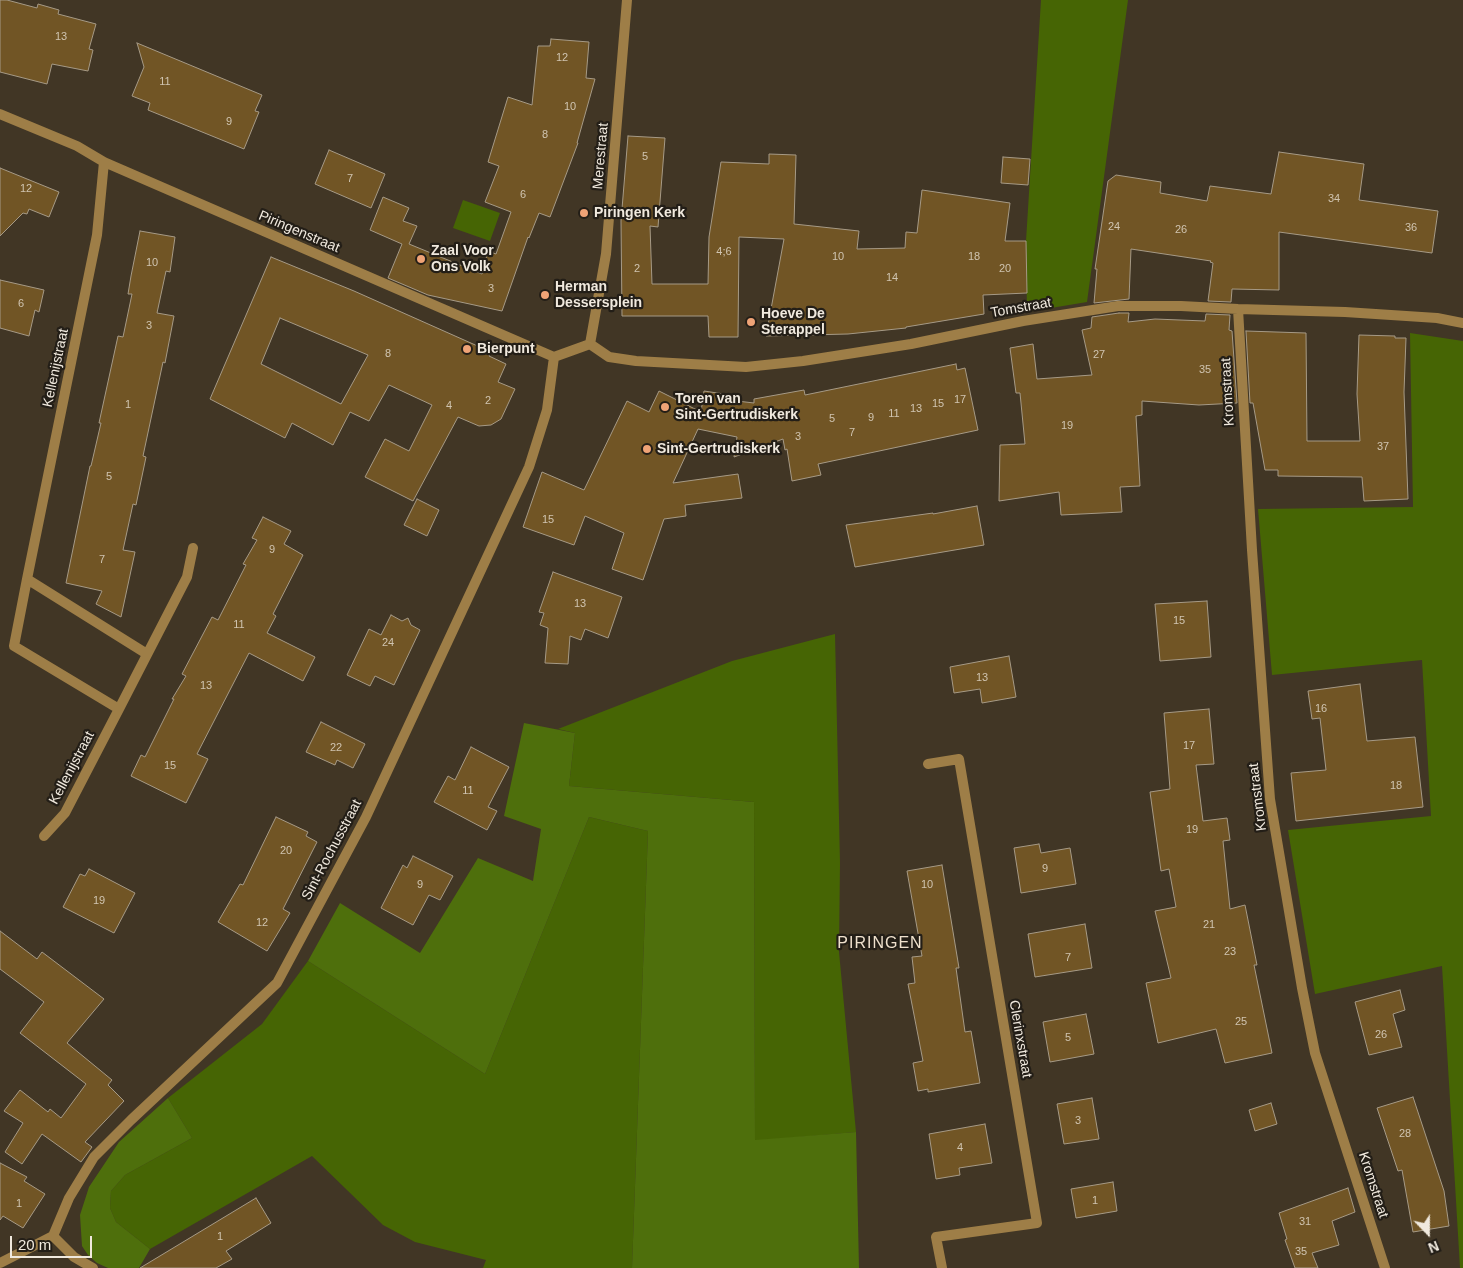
<!DOCTYPE html>
<style>
body{margin:0}
#map{position:relative;width:1463px;height:1268px;overflow:hidden;background:#413625;font-family:Helvetica,sans-serif}
canvas{display:block}
.north{position:absolute;left:1403px;top:1208px;width:50px;height:50px;-webkit-text-stroke:4px #231e17;paint-order:stroke;rotate:158deg;font-size:14px;font-weight:700;line-height:20px;text-align:center;color:#f0e9de}
.north::after{content:'';display:block;margin:auto;width:18px;height:22px;background:#f0e9de;clip-path:polygon(50% 0,100% 100%,50% 72%,0 100%)}
.scale{position:absolute;left:10px;top:1236px;width:82px;height:22px;box-sizing:border-box;border:2px solid #f0e9de;border-top:0;padding-left:6px;font-size:15px;line-height:18px;white-space:nowrap;color:#f0e9de;-webkit-text-stroke:4px #231e17;paint-order:stroke}
</style>
<div id="map">
<canvas width="1463" height="1268"></canvas>
<div class="north">N</div>
<div class="scale">20 m</div>
</div>
<script>
const g = document.querySelector('canvas').getContext('2d');
g.lineJoin = 'round';
function paint(path, color) {
  g.fillStyle = color;
  g.fill(path, 'evenodd');
}
function toPath(rows) {
  const path = new Path2D();
  for (const r of rows) {
    path.moveTo(r[0], r[1]);
    for (let i = 2; i < r.length; i += 2) path.lineTo(r[i], r[i + 1]);
  }
  return path;
}
function stroke(path, color, width, dash) {
  g.strokeStyle = color;
  g.lineWidth = width;
  g.lineCap = dash ? 'butt' : 'round';
  g.setLineDash(dash || []);
  g.stroke(path);
}
function write(font, color, halo, rows, align = 'center') {
  g.font = font + ' Helvetica,sans-serif';
  g.lineWidth = 4.5;
  g.setLineDash([]);
  g.textBaseline = 'middle';
  g.strokeStyle = halo;
  g.fillStyle = color;
  for (const [text, x, y, turn = 0] of rows) {
    g.save();
    g.translate(x, y);
    g.rotate((+turn || 0) * Math.PI / 180);
    g.textAlign = isNaN(turn) ? turn : align;
    if (halo) g.strokeText(text, 0, 0);
    g.fillText(text, 0, 0);
    g.restore();
  }
}
paint(toPath([
 [1041,0,1128,0,1087,302,1027,312,1026,241],
 [463,200,500,213,490,241,453,228],
 [1410,333,1463,341,1463,1268,1460,1268,1442,966,1315,994,1288,830,1431,816,1422,660,1272,675,1258,509,1413,507],
 [835,634,840,863,839,952,856,1132,755,1141,754,802,569,786,575,733,558,729,732,661],
 [589,817,648,831,632,1268,483,1268,486,1260,415,1242,383,1225,312,1156,150,1249,116,1222,110,1208,111,1191,125,1175,192,1138,168,1098,262,1024,308,961,485,1074]
]), '#466504');
paint(toPath([
 [524,723,575,733,569,786,754,802,755,1140,856,1132,859,1268,632,1268,648,831,589,817,485,1074,308,961,340,903,420,953,478,858,533,881,541,829,504,816],
 [168,1098,192,1138,125,1175,111,1191,110,1208,116,1222,150,1249,139,1268,108,1268,97,1263,88,1255,82,1246,80,1215,89,1187,119,1142]
]), '#4e6f0c');
const building = toPath([
 [0,0,7,0,37,8,38,4,59,10,58,14,96,24,89,49,93,50,88,71,52,64,47,84,0,72,0,0],
 [551,39,589,42,586,78,595,79,577,143,578,143,550,217,539,213,529,238,528,237,502,311,428,295,388,278,402,244,370,230,383,197,409,208,403,221,417,226,409,244,482,274,488,251,496,254,511,212,485,202,499,166,488,162,508,97,532,105,538,46,550,46,551,39],
 [137,43,262,95,255,111,259,112,244,149,148,110,150,103,132,96,144,67,137,43],
 [628,136,665,138,658,227,650,226,652,284,708,284,709,237,721,162,769,164,769,154,796,155,794,224,859,231,857,249,905,248,906,232,917,233,922,190,1010,203,1005,241,1026,241,1027,293,983,295,984,314,906,327,906,328,848,334,766,336,784,239,739,237,738,337,709,337,708,316,622,316,621,221,628,136],
 [329,150,385,174,371,208,315,184,329,150],
 [1279,152,1364,164,1359,200,1438,211,1432,253,1279,232,1279,290,1232,289,1231,302,1208,301,1213,263,1210,262,1211,261,1131,249,1129,299,1094,303,1097,269,1095,269,1108,181,1116,175,1161,182,1160,193,1207,201,1210,186,1271,194,1279,152],
 [1003,157,1030,159,1028,185,1001,183,1003,157],
 [0,168,59,192,49,217,29,209,27,214,23,213,0,236,0,168],
 [140,231,175,237,170,272,166,271,157,313,174,316,165,363,163,362,143,456,146,457,136,505,133,504,123,550,135,552,121,617,96,604,102,591,66,583,90,466,91,466,101,423,99,423,118,336,123,337,132,294,128,294,131,276,140,231],
 [271,257,354,291,491,352,489,356,506,364,498,382,515,389,501,419,491,425,479,426,458,417,413,501,365,477,385,439,409,451,432,405,389,385,369,421,350,412,333,445,292,423,285,438,210,399,271,257],
 [280,318,368,355,341,404,261,364,280,318],
 [0,280,44,290,39,312,35,310,29,336,0,328,0,280],
 [1119,313,1129,313,1128,322,1155,319,1205,321,1206,314,1230,315,1229,330,1232,331,1237,403,1199,405,1142,401,1142,415,1136,416,1140,486,1120,487,1122,512,1061,515,1059,492,999,501,1000,445,1025,444,1020,393,1016,393,1010,348,1033,344,1037,379,1092,375,1082,330,1091,328,1092,317,1119,313],
 [1246,331,1306,333,1307,441,1360,441,1357,394,1359,335,1395,336,1395,338,1406,338,1404,392,1408,499,1364,501,1362,477,1278,476,1278,470,1265,470,1253,403,1250,403,1246,331],
 [956,364,957,370,965,368,978,430,818,464,821,475,792,481,787,449,785,450,783,439,734,457,737,437,698,429,673,483,738,474,742,498,685,505,686,516,664,519,643,580,612,569,624,533,585,516,574,545,523,527,542,472,584,490,627,401,649,412,659,391,701,412,704,391,737,396,737,401,754,403,754,399,804,390,805,395,956,364],
 [417,499,439,510,427,536,404,525,417,499],
 [977,506,984,545,855,567,846,525,933,513,933,514,977,506],
 [263,517,291,531,284,544,303,555,273,614,276,616,267,633,315,657,303,681,249,653,197,754,208,759,186,803,131,776,141,755,145,757,174,699,172,699,186,676,182,674,212,617,218,620,246,565,243,564,257,540,252,538,263,517],
 [553,572,622,597,608,638,585,629,581,640,570,636,568,664,545,663,548,628,540,625,544,613,539,612,553,572],
 [1207,601,1211,657,1160,661,1155,604,1207,601],
 [391,615,402,621,408,618,411,625,420,630,394,685,375,676,370,686,347,675,369,629,381,635,391,615],
 [1009,656,1016,697,982,703,980,689,954,693,950,667,1009,656],
 [1360,684,1367,741,1415,737,1423,807,1296,821,1291,773,1326,770,1320,718,1312,719,1308,691,1360,684],
 [1209,709,1214,764,1196,765,1203,821,1227,818,1230,840,1223,841,1230,909,1245,905,1257,965,1254,965,1272,1053,1225,1063,1216,1029,1158,1043,1146,983,1171,978,1155,911,1176,907,1169,869,1161,871,1150,792,1170,789,1164,713,1209,709],
 [321,722,365,744,353,768,337,760,335,765,306,752,321,722],
 [471,747,509,767,488,807,497,811,487,830,434,802,448,776,455,780,471,747],
 [276,817,308,832,306,836,317,842,283,909,290,913,267,951,218,922,240,884,243,885,276,817],
 [1039,844,1041,853,1070,848,1076,884,1021,893,1014,848,1039,844],
 [413,856,453,876,440,900,429,895,413,925,381,908,403,865,407,868,413,856],
 [942,865,959,968,956,968,965,1032,971,1031,980,1083,928,1092,928,1089,918,1091,913,1063,923,1061,908,984,915,983,912,957,922,956,907,871,942,865],
 [89,869,135,893,114,933,63,907,80,874,85,876,89,869],
 [1085,924,1092,968,1035,977,1028,934,1085,924],
 [0,931,37,959,42,952,104,999,67,1043,112,1080,108,1085,124,1101,85,1142,92,1147,81,1162,42,1134,22,1164,5,1152,23,1123,4,1111,20,1090,48,1112,50,1109,61,1118,86,1084,20,1033,44,1002,0,969,0,931],
 [1400,990,1405,1010,1393,1014,1402,1047,1369,1055,1355,1002,1400,990],
 [1086,1014,1094,1054,1050,1062,1043,1022,1086,1014],
 [1413,1097,1444,1191,1449,1226,1413,1232,1402,1170,1398,1171,1377,1108,1413,1097],
 [1092,1098,1099,1139,1064,1144,1057,1104,1092,1098],
 [1271,1103,1277,1124,1255,1131,1249,1110,1271,1103],
 [985,1124,992,1163,959,1168,960,1175,936,1179,929,1134,985,1124],
 [0,1163,27,1177,24,1181,45,1194,23,1228,3,1216,0,1220,0,1163],
 [1113,1182,1117,1211,1076,1218,1071,1189,1113,1182],
 [1348,1188,1355,1212,1332,1221,1339,1245,1312,1253,1318,1268,1295,1268,1285,1240,1287,1239,1279,1213,1348,1188],
 [256,1198,271,1223,226,1251,232,1259,216,1268,140,1268,256,1198]
]);
paint(building, '#715525');
stroke(building, '#a69a86', 1);
stroke(toPath([
 [0,114,77,146,104,162,554,357,590,344],
 [104,162,97,235,27,579,14,646,119,709],
 [1238,309,1252,550,1270,799,1302,988,1315,1053,1385,1268],
 [590,344,609,357,636,361,746,367,803,361,911,344,1023,321,1118,306,1181,306,1238,309,1345,312,1437,318,1463,323],
 [590,344,606,254,627,0],
 [27,579,147,654],
 [928,764,959,759,1037,1223,936,1237,942,1268],
 [44,836,65,813,119,709,187,577,193,548],
 [53,1236,74,1257,93,1268],
 [0,1263,53,1236,69,1198,94,1157,131,1120,277,983,366,817,529,467,547,410,554,357]
]), '#9e7e47', 10);
for (const [x, y, r, color] of [
 [584,213,5,"#efa376"],
 [421,259,5,"#efa376"],
 [545,295,5,"#efa376"],
 [751,322,5,"#efa376"],
 [467,349,5,"#efa376"],
 [665,407,5,"#efa376"],
 [647,449,5,"#efa376"]
]) {
  const dot = new Path2D();
  dot.arc(x, y, r, 0, 2 * Math.PI);
  g.fillStyle = color;
  g.fill(dot);
  stroke(dot, '#231e17', 2);
}
write('11px', '#d0c4b0', null, [
 ["13",61,37],
 ["12",562,58],
 ["11",165,82],
 ["10",570,107],
 ["9",229,122],
 ["8",545,135],
 ["5",645,157],
 ["7",350,179],
 ["12",26,189],
 ["6",523,195],
 ["34",1334,199],
 ["24",1114,227],
 ["36",1411,228],
 ["26",1181,230],
 ["4;6",724,252],
 ["10",838,257],
 ["18",974,257],
 ["10",152,263],
 ["2",637,269],
 ["20",1005,269],
 ["14",892,278],
 ["3",491,289],
 ["6",21,304],
 ["3",149,326],
 ["8",388,354],
 ["27",1099,355],
 ["35",1205,370],
 ["17",960,400],
 ["2",488,401],
 ["15",938,404],
 ["1",128,405],
 ["4",449,406],
 ["13",916,409],
 ["11",894,414],
 ["9",871,418],
 ["5",832,419],
 ["19",1067,426],
 ["7",852,433],
 ["3",798,437],
 ["37",1383,447],
 ["5",109,477],
 ["15",548,520],
 ["9",272,550],
 ["7",102,560],
 ["13",580,604],
 ["15",1179,621],
 ["11",239,625],
 ["24",388,643],
 ["13",982,678],
 ["13",206,686],
 ["16",1321,709],
 ["17",1189,746],
 ["22",336,748],
 ["15",170,766],
 ["18",1396,786],
 ["11",468,791],
 ["19",1192,830],
 ["20",286,851],
 ["9",1045,869],
 ["9",420,885],
 ["10",927,885],
 ["19",99,901],
 ["12",262,923],
 ["21",1209,925],
 ["23",1230,952],
 ["7",1068,958],
 ["25",1241,1022],
 ["26",1381,1035],
 ["5",1068,1038],
 ["3",1078,1121],
 ["28",1405,1134],
 ["4",960,1148],
 ["1",1095,1201],
 ["1",19,1204],
 ["31",1305,1222],
 ["1",220,1237],
 ["35",1301,1252]
]);
write('14px', '#f0e9de', '#231e17', [
 ["Merestraat",601,156,-85],
 ["Piringenstraat",299,232,23],
 ["Tomstraat",1021,308,-10],
 ["Kellenijstraat",56,368,-78],
 ["Kromstraat",1228,392,-93],
 ["Kellenijstraat",72,768,-62],
 ["Kromstraat",1258,797,-97],
 ["Sint-Rochusstraat",332,850,-62],
 ["Clerinxstraat",1020,1039,80],
 ["Kromstraat",1373,1185,72]
]);
write('bold 14px', '#f0e9de', '#231e17', [
 ["Piringen Kerk",594,213],
 ["Zaal Voor",431,251],
 ["Ons Volk",431,267],
 ["Herman",555,287],
 ["Dessersplein",555,303],
 ["Hoeve De",761,314],
 ["Sterappel",761,330],
 ["Bierpunt",477,349],
 ["Toren van",675,399],
 ["Sint-Gertrudiskerk",675,415],
 ["Sint-Gertrudiskerk",657,449]
], 'left');
g.letterSpacing = '1px';
write('16px', '#eee0cc', '#231e17', [
 ["PIRINGEN",880,944]
]);
g.letterSpacing = '0px';
</script>
